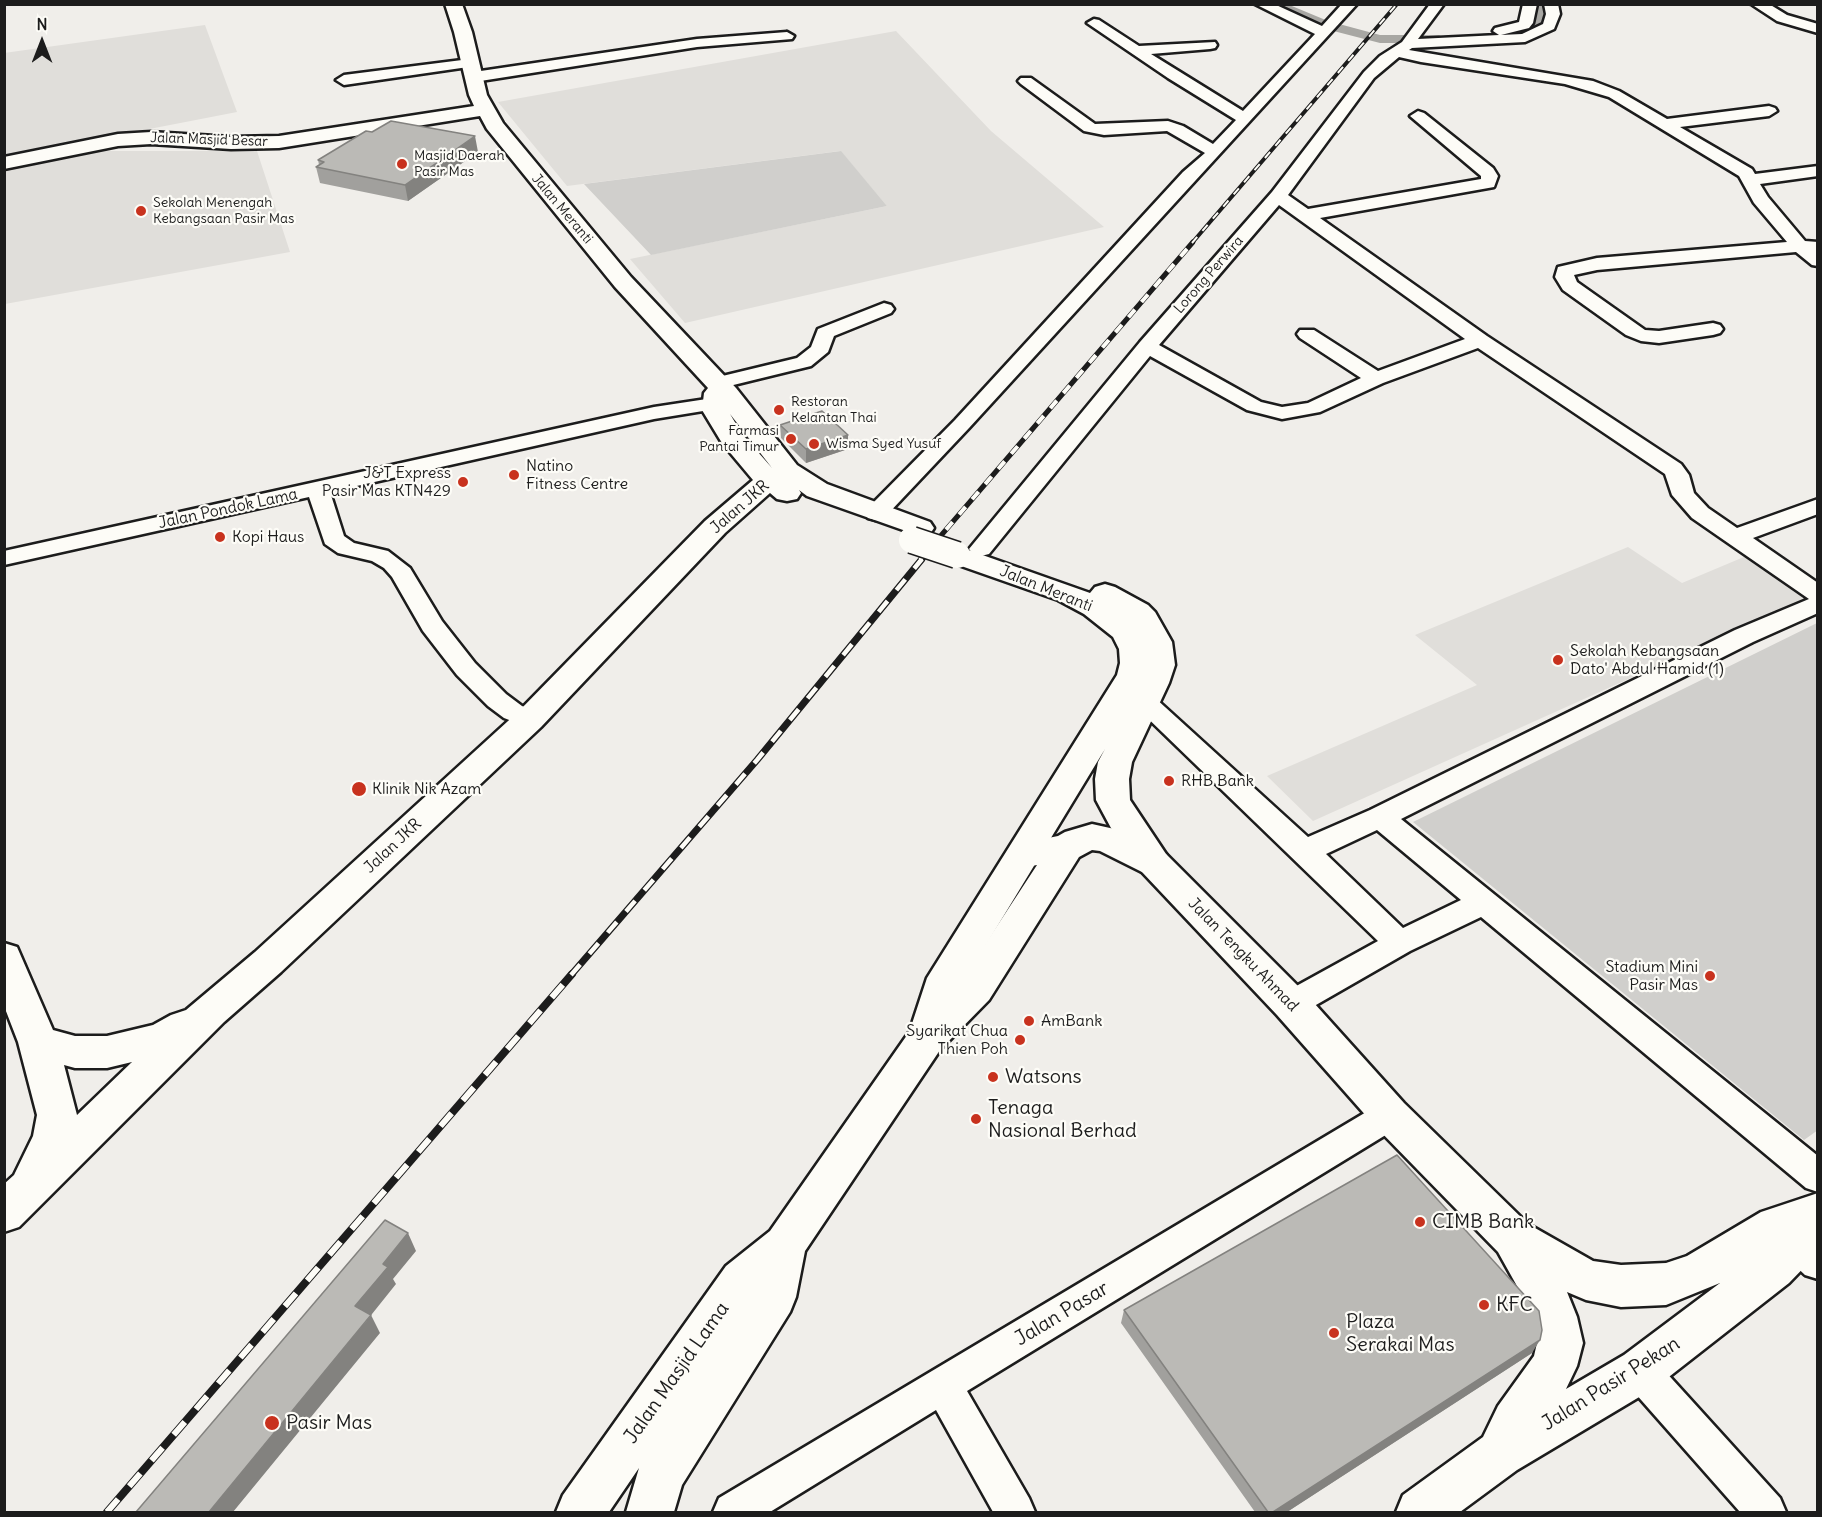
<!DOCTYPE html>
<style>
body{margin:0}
#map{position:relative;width:1822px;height:1517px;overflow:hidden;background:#f0eeea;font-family:Delius,sans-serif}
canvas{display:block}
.frame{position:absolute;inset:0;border:6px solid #1c1c1c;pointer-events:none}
.north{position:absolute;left:12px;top:12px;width:60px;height:60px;-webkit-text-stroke:4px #fdfcf7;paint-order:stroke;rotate:0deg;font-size:16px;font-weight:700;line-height:24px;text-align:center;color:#1c1c1c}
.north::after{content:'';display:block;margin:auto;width:21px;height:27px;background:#1c1c1c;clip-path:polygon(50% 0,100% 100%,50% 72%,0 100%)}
</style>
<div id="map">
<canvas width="1822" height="1517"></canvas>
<div class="frame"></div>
<div class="north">N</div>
</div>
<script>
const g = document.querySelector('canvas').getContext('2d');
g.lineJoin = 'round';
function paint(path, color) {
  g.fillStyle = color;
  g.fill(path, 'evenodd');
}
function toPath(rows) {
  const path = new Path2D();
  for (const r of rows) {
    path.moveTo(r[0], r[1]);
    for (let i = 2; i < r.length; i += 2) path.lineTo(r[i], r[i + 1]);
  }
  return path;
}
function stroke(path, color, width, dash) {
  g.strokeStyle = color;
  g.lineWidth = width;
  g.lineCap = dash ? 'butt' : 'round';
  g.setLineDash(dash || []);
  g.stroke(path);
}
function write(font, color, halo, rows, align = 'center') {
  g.font = font + ' Delius,sans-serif';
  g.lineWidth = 4.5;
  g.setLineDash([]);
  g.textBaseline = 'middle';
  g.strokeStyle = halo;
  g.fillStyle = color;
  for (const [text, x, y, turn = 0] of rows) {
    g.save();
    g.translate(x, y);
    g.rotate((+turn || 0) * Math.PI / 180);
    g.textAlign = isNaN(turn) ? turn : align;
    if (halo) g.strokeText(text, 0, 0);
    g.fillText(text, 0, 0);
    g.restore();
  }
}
paint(toPath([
 [205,25,237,112,5,157,4,53],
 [896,31,991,131,1104,227,685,323,630,259,887,206,840,151,567,186,498,102],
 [99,151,257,151,290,252,5,304,5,170],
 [1628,547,1682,583,1751,554,1815,595,1313,821,1267,776,1477,685,1415,635]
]), '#e0deda');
paint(toPath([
 [841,151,887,206,651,255,584,184],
 [1817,623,1818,1130,1804,1140,1413,822]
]), '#d0cfcc');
paint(toPath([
 [1268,4,1287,4,1328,21,1380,35,1439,35,1446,39,1439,43,1380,43,1318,27,1268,4],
 [1534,4,1547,4,1549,15,1536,32,1513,39,1481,42,1474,38,1481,34,1511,31,1526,26,1535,15,1534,4]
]), '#a8a7a3');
const street = toPath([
 [1255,4,1274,4,1322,26,1342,4,1357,4,969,428,884,518,876,520,868,518,865,513,868,508,955,420,1183,172,1205,153,1167,131,1104,135,1084,131,1021,84,1018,81,1021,78,1031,78,1095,124,1168,121,1183,126,1213,144,1236,120,1168,78,1087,23,1094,19,1099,20,1139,46,1215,42,1217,45,1215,48,1210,49,1151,54,1243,111,1315,34,1255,4],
 [1430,4,1444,4,1418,39,1499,35,1493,31,1495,28,1519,22,1523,4,1537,4,1533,23,1529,28,1501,35,1522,34,1543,24,1546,14,1544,4,1558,4,1560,14,1554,29,1525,42,1412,48,1409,50,1593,81,1619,91,1667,119,1769,106,1775,108,1777,111,1769,116,1680,127,1752,169,1755,174,1818,166,1818,176,1760,184,1768,197,1805,241,1818,242,1818,266,1812,265,1796,252,1597,270,1574,275,1577,282,1645,330,1659,331,1713,323,1720,325,1723,329,1720,333,1713,335,1659,343,1641,341,1626,335,1563,290,1555,277,1558,267,1597,258,1787,242,1754,203,1739,176,1609,97,1565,84,1421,62,1399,57,1374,78,1288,195,1308,209,1481,179,1481,176,1410,116,1418,111,1424,113,1493,168,1498,176,1494,187,1320,218,1487,336,1681,464,1689,475,1694,493,1708,508,1737,528,1818,499,1818,514,1753,538,1818,583,1818,613,1753,642,1401,819,1818,1156,1818,1192,1806,1188,1481,917,1410,951,1302,1013,1291,1017,1280,1013,1275,1004,1280,995,1378,941,1132,703,1136,697,1145,694,1154,697,1308,837,1370,810,1735,630,1809,599,1692,518,1672,495,1665,474,1478,348,1383,383,1320,412,1282,419,1247,410,1150,356,989,554,981,556,973,554,969,549,1140,342,1272,192,1364,72,1380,56,1402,42,1430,4],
 [1279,205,1465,339,1378,371,1314,330,1300,330,1297,334,1300,338,1361,378,1308,403,1282,407,1261,402,1159,345,1279,205],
 [1377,830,1461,900,1403,928,1326,854,1377,830],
 [1751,4,1769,4,1787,15,1818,24,1818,33,1777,21,1751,4],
 [787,32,794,36,792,39,697,47,474,82,466,77,474,72,697,39,787,32],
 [470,59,477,63,475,66,344,85,336,80,344,75,470,59],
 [884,303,891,305,894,309,891,313,834,336,828,352,811,366,717,389,710,387,707,383,710,379,797,358,811,347,818,329,884,303],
 [733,395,740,397,743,401,740,405,654,419,330,492,344,536,354,543,388,551,410,568,442,621,475,663,506,694,522,706,539,713,543,719,539,725,530,728,504,718,488,706,457,675,423,631,392,577,384,568,372,561,338,553,325,544,309,497,4,565,4,551,654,407,733,395],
 [1390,1101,1402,1105,1407,1115,1402,1125,967,1391,1029,1498,1035,1512,993,1512,936,1410,770,1512,713,1512,719,1498,1378,1105,1390,1101],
 [1798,1229,1811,1234,1818,1240,1818,1279,1805,1275,1785,1256,1780,1245,1785,1234,1798,1229],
 [1640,1353,1653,1358,1780,1498,1786,1512,1740,1512,1627,1384,1621,1371,1627,1358,1640,1353]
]);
const secondary = toPath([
 [445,4,462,4,472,32,487,95,503,123,631,277,736,388,797,465,827,484,930,522,934,528,930,534,920,536,807,496,799,490,801,493,797,499,787,501,777,499,770,493,725,533,541,727,281,972,224,1022,19,1227,4,1232,4,1184,14,1175,33,1136,37,1115,18,1042,4,1006,4,943,17,947,53,1030,75,1036,107,1036,153,1025,171,1015,186,1010,255,952,519,711,705,521,753,480,722,443,702,410,704,393,708,388,615,287,487,129,480,116,279,148,231,149,151,144,118,146,4,169,4,157,118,134,151,132,231,137,279,136,474,106,469,95,454,32,445,4],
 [730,414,772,468,742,434,730,414],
 [132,1062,77,1115,64,1065,75,1068,107,1068,132,1062],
 [957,546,1090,593,1095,587,1105,584,1115,587,1148,605,1155,612,1172,642,1175,665,1169,683,1132,762,1129,779,1130,800,1172,863,1166,872,1154,876,1142,872,1111,828,1096,800,1095,779,1098,762,1105,749,964,981,940,1050,926,1055,912,1050,907,1039,927,978,1117,675,1120,663,1119,649,1113,637,1084,614,1058,600,947,561,943,555,947,549,957,546]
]);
const highway = toPath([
 [1092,824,1119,830,1166,854,1305,993,1404,1103,1528,1224,1593,1261,1621,1265,1666,1263,1687,1256,1761,1212,1818,1193,1818,1253,1789,1283,1656,1387,1517,1470,1460,1512,1396,1512,1403,1495,1483,1437,1498,1406,1534,1356,1537,1343,1533,1317,1527,1304,1498,1252,1376,1127,1277,1015,1142,872,1100,851,1092,850,1079,857,989,1000,940,1050,805,1251,796,1297,790,1312,682,1485,674,1512,626,1512,639,1468,609,1512,556,1512,563,1495,726,1266,770,1231,912,1028,963,978,1037,865,1025,867,1013,863,1007,854,1013,845,1058,836,1065,832,1092,824],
 [1720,1283,1624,1355,1566,1389,1577,1366,1583,1343,1577,1317,1567,1292,1586,1300,1621,1307,1666,1305,1720,1283]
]);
stroke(street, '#1c1c1c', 5);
stroke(secondary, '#1c1c1c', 5);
stroke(highway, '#1c1c1c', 5);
paint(street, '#fdfcf7');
paint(secondary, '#fdfcf7');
paint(highway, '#fdfcf7');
const railFar3 = toPath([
 [1192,243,1397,4]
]);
const railFar2 = toPath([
 [920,560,1193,242]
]);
const railFar1 = toPath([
 [571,975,757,760,922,559]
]);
const rail = toPath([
 [107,1512,572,974]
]);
stroke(railFar3, '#1c1c1c', 4);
stroke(railFar2, '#1c1c1c', 5);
stroke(railFar1, '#1c1c1c', 7);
stroke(rail, '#1c1c1c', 8);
stroke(railFar3, '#fdfcf7', 2, [8]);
stroke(railFar2, '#fdfcf7', 4, [10]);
stroke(railFar1, '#fdfcf7', 4.5, [14]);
stroke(rail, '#fdfcf7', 6, [17]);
const secondaryBridge = toPath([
 [912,540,957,555]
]);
stroke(secondaryBridge, '#1c1c1c', 29, []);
stroke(secondaryBridge, '#fdfcf7', 26);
paint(toPath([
 [478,152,408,201,320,183,316,167,319,165,318,160],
 [780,425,848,449,806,463,781,438],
 [1124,1310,1532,1353,1287,1512,1255,1512,1121,1323]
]), '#a1a09d');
paint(toPath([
 [475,136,478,152,408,201,405,185],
 [848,435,848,449,806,463,806,449],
 [408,1233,416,1251,393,1279,396,1284,364,1324,355,1306,383,1264],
 [371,1315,380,1333,233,1512,209,1512],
 [1540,1340,1532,1353,1287,1512,1273,1512]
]), '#83827f');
const building = toPath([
 [391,121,475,136,405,185,316,167,324,162,318,160,366,131,372,132,391,121],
 [822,411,848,435,806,449,780,425,822,411],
 [1397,1155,1539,1311,1542,1330,1540,1340,1273,1512,1268,1512,1124,1310,1397,1155],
 [385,1220,408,1233,383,1264,388,1267,355,1306,371,1315,209,1512,136,1512,385,1220]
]);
paint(building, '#bbbab6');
stroke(building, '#83827f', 1.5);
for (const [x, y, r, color] of [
 [402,164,6,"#c8321e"],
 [141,211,6,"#c8321e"],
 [779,410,6,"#c8321e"],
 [791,439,6,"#c8321e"],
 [814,444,6,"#c8321e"],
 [514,475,6,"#c8321e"],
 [463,482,6,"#c8321e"],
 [220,537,6,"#c8321e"],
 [1558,660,6,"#c8321e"],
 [1169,781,6,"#c8321e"],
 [359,789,8,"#c8321e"],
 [1710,976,6,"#c8321e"],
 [1029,1021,6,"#c8321e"],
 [1020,1040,6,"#c8321e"],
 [993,1077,6,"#c8321e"],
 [976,1119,6,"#c8321e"],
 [1420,1222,6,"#c8321e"],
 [1484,1305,6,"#c8321e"],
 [1334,1333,6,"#c8321e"],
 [272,1423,8,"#c8321e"]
]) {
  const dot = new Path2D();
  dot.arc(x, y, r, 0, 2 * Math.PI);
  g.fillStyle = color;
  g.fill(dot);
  stroke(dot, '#fdfcf7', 2);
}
write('14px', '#1c1c1c', '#fdfcf7', [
 ["Jalan Masjid Besar",209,140,2],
 ["Jalan Meranti",562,209,50],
 ["Lorong Perwira",1209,275,-49]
]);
write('14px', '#1c1c1c', '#fdfcf7', [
 ["Masjid Daerah",414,156],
 ["Pasir Mas",414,172],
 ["Sekolah Menengah",153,203],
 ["Kebangsaan Pasir Mas",153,219],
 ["Restoran",791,402],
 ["Kelantan Thai",791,418],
 ["Farmasi",779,431,"right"],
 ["Pantai Timur",779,447,"right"],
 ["Wisma Syed Yusuf",826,444]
], 'left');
write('16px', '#1c1c1c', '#fdfcf7', [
 ["Natino",526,466],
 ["Fitness Centre",526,484],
 ["J&T Express",451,473,"right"],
 ["Pasir Mas KTN429",451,491,"right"],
 ["Kopi Haus",232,537],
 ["Sekolah Kebangsaan",1570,651],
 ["Dato' Abdul Hamid (1)",1570,669],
 ["RHB Bank",1181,781],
 ["Klinik Nik Azam",372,789],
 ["Stadium Mini",1698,967,"right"],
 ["Pasir Mas",1698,985,"right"],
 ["AmBank",1041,1021],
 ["Syarikat Chua",1008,1031,"right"],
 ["Thien Poh",1008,1049,"right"]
], 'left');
write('16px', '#1c1c1c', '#fdfcf7', [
 ["Jalan JKR",740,507,-41],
 ["Jalan Pondok Lama",228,509,-12],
 ["Jalan Meranti",1046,589,22],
 ["Jalan JKR",393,846,-43],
 ["Jalan Tengku Ahmad",1243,955,46]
]);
write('20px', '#1c1c1c', '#fdfcf7', [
 ["Watsons",1005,1077],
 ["Tenaga",988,1108],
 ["Nasional Berhad",988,1131],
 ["CIMB Bank",1432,1222],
 ["KFC",1496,1305],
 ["Plaza",1346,1322],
 ["Serakai Mas",1346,1345],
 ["Pasir Mas",286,1423]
], 'left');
write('20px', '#1c1c1c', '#fdfcf7', [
 ["Jalan Pasar",1062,1314,-31],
 ["Jalan Masjid Lama",677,1373,-55],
 ["Jalan Pasir Pekan",1611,1384,-32]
]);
</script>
